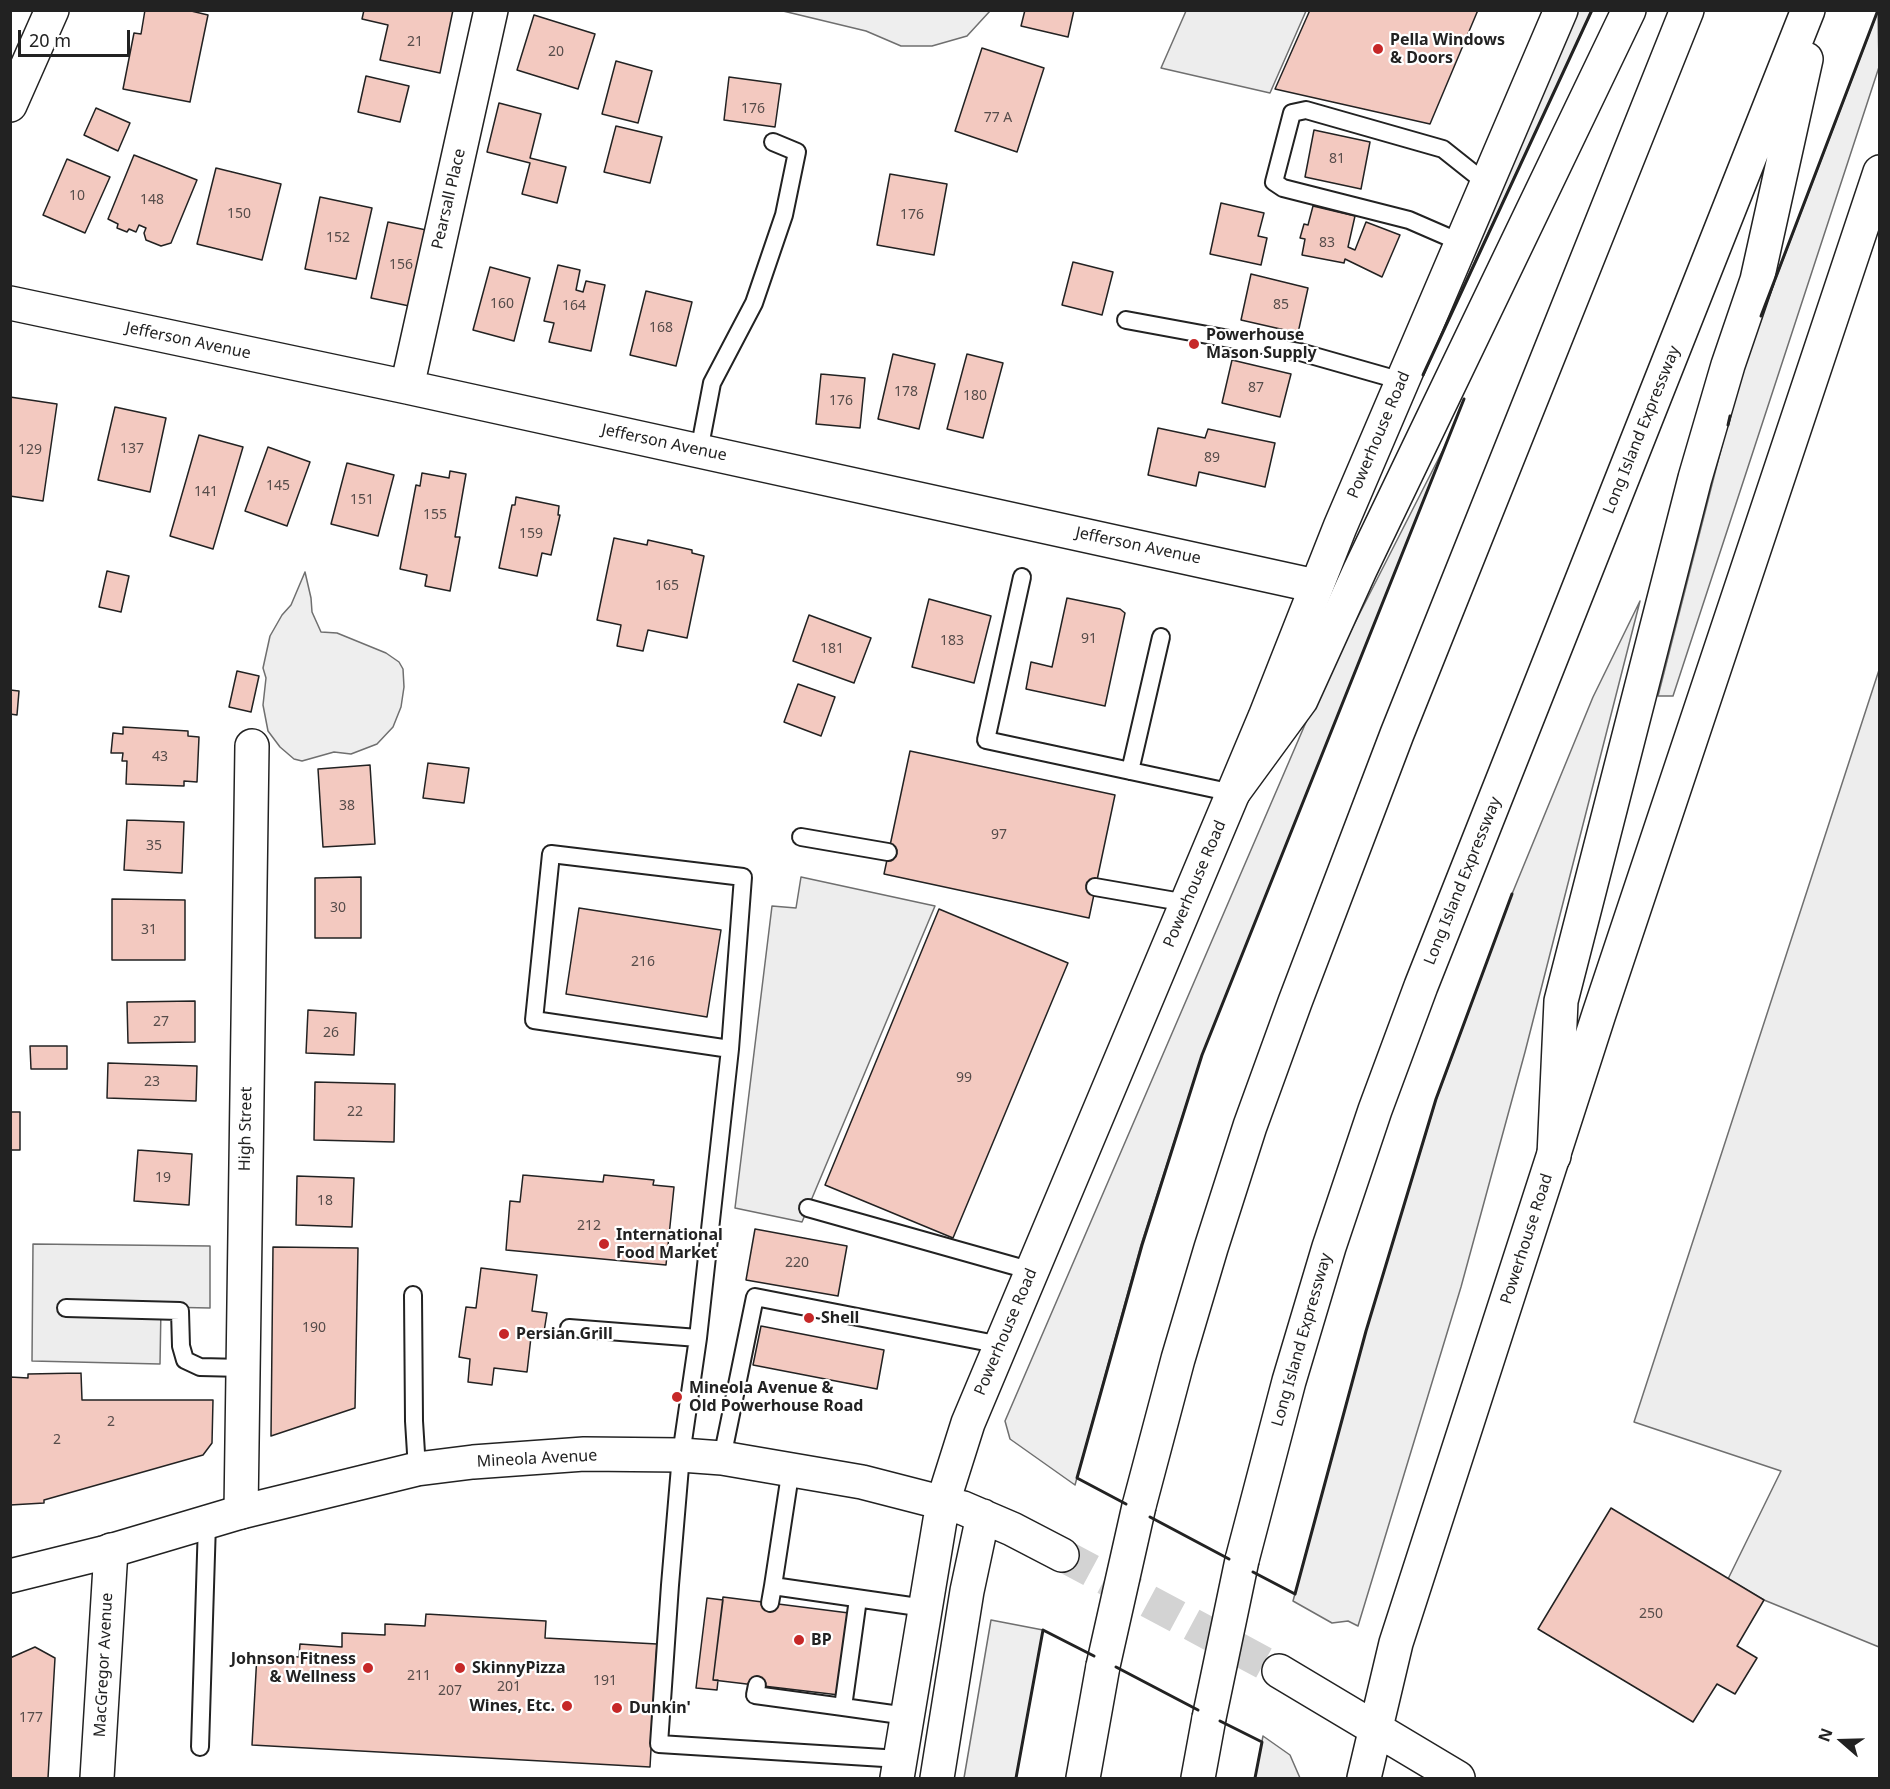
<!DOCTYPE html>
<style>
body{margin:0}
#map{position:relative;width:1890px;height:1789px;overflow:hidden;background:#fff;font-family:"Noto Sans",sans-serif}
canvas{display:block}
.frame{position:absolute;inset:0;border:12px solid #222;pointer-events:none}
.north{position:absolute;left:1812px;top:1711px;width:60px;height:60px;-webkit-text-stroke:4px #fff;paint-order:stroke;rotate:290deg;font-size:16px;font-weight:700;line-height:24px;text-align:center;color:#222}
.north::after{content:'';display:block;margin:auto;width:21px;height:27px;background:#222;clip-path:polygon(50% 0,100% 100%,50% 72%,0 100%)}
.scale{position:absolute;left:18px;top:30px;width:112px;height:27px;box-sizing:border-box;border:3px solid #222;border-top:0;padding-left:8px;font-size:18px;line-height:21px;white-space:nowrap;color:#222;-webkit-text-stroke:4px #fff;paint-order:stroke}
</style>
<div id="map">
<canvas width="1890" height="1789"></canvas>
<div class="frame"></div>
<div class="north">N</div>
<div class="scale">20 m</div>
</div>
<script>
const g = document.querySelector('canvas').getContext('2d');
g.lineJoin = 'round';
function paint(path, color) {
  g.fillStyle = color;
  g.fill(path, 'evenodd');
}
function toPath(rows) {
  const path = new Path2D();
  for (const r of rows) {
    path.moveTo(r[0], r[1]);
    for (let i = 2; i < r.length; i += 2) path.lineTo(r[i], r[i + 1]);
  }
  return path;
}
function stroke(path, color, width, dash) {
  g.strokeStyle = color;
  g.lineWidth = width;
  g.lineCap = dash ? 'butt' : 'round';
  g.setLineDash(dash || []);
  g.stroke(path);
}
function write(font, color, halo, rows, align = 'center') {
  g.font = font + ' "Noto Sans",sans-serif';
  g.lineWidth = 4.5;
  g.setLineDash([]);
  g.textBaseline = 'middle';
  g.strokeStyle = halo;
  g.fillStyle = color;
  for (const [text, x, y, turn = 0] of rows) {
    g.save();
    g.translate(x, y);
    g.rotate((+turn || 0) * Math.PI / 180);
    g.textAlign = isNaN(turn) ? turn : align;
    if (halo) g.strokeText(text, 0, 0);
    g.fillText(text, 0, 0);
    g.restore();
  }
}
const green = toPath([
 [783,11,990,11,967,36,932,46,901,46,866,31,783,11],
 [1577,11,1592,11,1462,289,1460,280,1577,11],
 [1878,11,1879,67,1673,696,1658,696,1742,367,1878,11],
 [1446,444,1202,1055,1141,1245,1075,1485,1010,1439,1005,1421,1316,699,1446,444],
 [305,572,311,598,312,612,321,632,337,633,386,653,399,662,403,669,404,687,401,707,393,727,377,744,351,754,334,752,302,761,294,759,280,747,268,731,263,705,266,678,263,668,270,636,282,615,291,605,305,572],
 [1640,601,1525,1052,1461,1287,1358,1626,1348,1621,1332,1623,1293,1601,1366,1331,1436,1100,1512,894,1593,697,1640,601],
 [991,1620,1043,1630,1016,1778,964,1778,991,1620],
 [1263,1736,1290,1755,1300,1778,1255,1778,1263,1736]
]);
paint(green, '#eee');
stroke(green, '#6f6f6f', 1.5);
const parking = toPath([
 [1186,11,1186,10,1306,11,1270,93,1161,68,1186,11],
 [1879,670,1879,1647,1764,1600,1728,1579,1781,1471,1634,1422,1879,670],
 [801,877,935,906,802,1222,735,1208,772,906,796,908,801,877],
 [33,1244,210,1246,210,1308,161,1307,160,1364,32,1361,33,1244]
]);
paint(parking, '#ededed');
stroke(parking, '#6f6f6f', 1.5);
const building = toPath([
 [145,10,187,10,208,15,190,102,123,89,134,33,141,34,145,10],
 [364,10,453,10,440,73,380,60,388,25,362,19,364,10],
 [1025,10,1074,10,1068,37,1021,26,1025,10],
 [1310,10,1478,10,1430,124,1275,89,1310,10],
 [534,15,595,34,578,89,517,70,534,15],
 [982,48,1044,68,1017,152,955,131,982,48],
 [616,61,652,71,638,123,602,114,616,61],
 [366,76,409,86,400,122,358,112,366,76],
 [729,77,781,84,775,127,724,120,729,77],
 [499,103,541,114,530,158,566,167,557,203,522,194,530,163,487,152,499,103],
 [96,108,130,123,118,151,84,135,96,108],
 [616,126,662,137,650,183,604,172,616,126],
 [1314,130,1370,142,1361,189,1305,177,1314,130],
 [134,155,197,180,171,243,161,246,146,240,144,233,146,228,139,225,136,232,129,229,127,232,117,228,118,224,108,219,134,155],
 [67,159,110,177,85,233,43,215,67,159],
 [216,168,281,184,262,260,197,244,216,168],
 [890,174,947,184,934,255,877,245,890,174],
 [320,197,372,208,356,279,305,269,320,197],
 [1221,203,1264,213,1258,236,1267,238,1261,265,1210,254,1221,203],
 [1313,206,1355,216,1348,247,1355,250,1366,222,1400,235,1382,277,1345,259,1344,263,1302,255,1305,239,1300,238,1304,224,1308,225,1313,206],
 [388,222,431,231,414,307,371,298,388,222],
 [1073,262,1113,272,1102,315,1062,305,1073,262],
 [558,265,580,270,576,290,583,292,586,281,605,285,591,351,549,342,554,323,544,321,558,265],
 [490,267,530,278,514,341,473,330,490,267],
 [1251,274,1308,288,1298,333,1241,320,1251,274],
 [646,291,692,302,676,366,630,355,646,291],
 [893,354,935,364,919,429,878,419,893,354],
 [967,354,1003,363,983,438,947,429,967,354],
 [1232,360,1291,374,1280,417,1222,403,1232,360],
 [821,374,865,378,860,428,816,424,821,374],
 [10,397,57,404,43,501,10,496,10,397],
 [115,407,166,418,150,492,98,480,115,407],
 [1158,428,1205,438,1208,429,1275,443,1265,487,1199,472,1196,486,1148,475,1158,428],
 [199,435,243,447,213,549,170,536,199,435],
 [268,447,310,462,287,526,245,511,268,447],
 [347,463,394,475,378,536,331,524,347,463],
 [450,471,466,474,455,537,460,537,450,591,425,586,427,575,400,569,416,485,420,486,422,473,449,478,450,471],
 [516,497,559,506,558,515,560,515,551,555,542,553,537,576,499,568,512,505,515,505,516,497],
 [614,538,647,545,648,540,692,550,692,553,704,556,687,638,648,630,643,651,617,646,621,625,597,620,614,538],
 [107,571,129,576,121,612,99,607,107,571],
 [1067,598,1120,609,1125,613,1105,706,1026,689,1031,662,1052,667,1067,598],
 [929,599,991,616,974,683,912,667,929,599],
 [809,615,871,638,854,683,793,661,809,615],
 [237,671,259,676,251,712,229,707,237,671],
 [798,684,835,697,821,736,784,722,798,684],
 [10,690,19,691,17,715,10,714,10,690],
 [123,727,188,731,188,736,199,737,197,782,184,781,184,786,126,784,127,761,122,761,123,753,111,753,113,733,123,734,123,727],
 [910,751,1115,795,1089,918,884,874,910,751],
 [428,763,469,768,464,803,423,798,428,763],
 [370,765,375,844,323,847,318,769,370,765],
 [127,820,184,822,182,873,124,870,127,820],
 [361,877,361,938,315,938,315,878,361,877],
 [112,899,185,900,185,960,112,960,112,899],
 [579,908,721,930,707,1017,566,994,579,908],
 [939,909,1068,963,953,1238,825,1185,939,909],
 [195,1001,195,1042,128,1043,127,1002,195,1001],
 [308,1010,356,1013,354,1055,306,1053,308,1010],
 [30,1046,67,1046,67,1069,31,1069,30,1046],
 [108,1063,197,1066,196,1101,107,1098,108,1063],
 [315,1082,395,1084,394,1142,314,1140,315,1082],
 [10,1112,20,1112,20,1150,10,1150,10,1112],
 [138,1150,192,1154,189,1205,134,1201,138,1150],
 [523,1175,603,1182,604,1175,654,1180,653,1185,674,1187,666,1265,506,1250,510,1201,520,1202,523,1175],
 [297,1176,354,1178,352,1227,296,1225,297,1176],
 [755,1229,847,1246,838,1296,746,1280,755,1229],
 [273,1247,358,1248,355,1408,271,1436,273,1247],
 [481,1268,537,1275,532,1311,547,1313,543,1338,531,1337,527,1372,494,1368,492,1385,468,1382,470,1359,459,1357,466,1307,476,1308,481,1268],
 [761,1326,884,1350,877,1389,753,1365,761,1326],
 [81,1373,82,1400,213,1400,212,1443,203,1455,44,1500,44,1503,10,1505,10,1377,28,1378,28,1374,81,1373],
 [1611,1508,1764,1600,1737,1646,1757,1658,1735,1694,1717,1684,1693,1722,1538,1629,1611,1508],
 [723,1597,849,1613,839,1695,713,1680,723,1597],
 [707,1598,723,1600,713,1680,718,1680,717,1690,696,1688,707,1598],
 [426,1614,546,1621,545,1638,657,1644,650,1767,252,1745,257,1654,299,1657,300,1644,342,1647,342,1633,385,1635,385,1624,425,1626,426,1614],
 [35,1647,55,1658,48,1778,10,1778,10,1658,35,1647]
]);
paint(building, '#f3c9c0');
stroke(building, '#222', 1.5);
stroke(toPath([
 [1062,1555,1279,1671]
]), '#d3d3d3', 33, [33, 16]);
const lane = toPath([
 [1462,243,1409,220,1283,188,1274,182,1292,113,1306,110,1443,149,1487,184],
 [1126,320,1300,352,1402,381],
 [699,451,712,383,754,303,784,215,797,152,773,142],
 [1022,577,986,740,1233,793],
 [1130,771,1161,637],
 [801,837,888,852],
 [1095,887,1187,903],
 [730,1049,534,1020,551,854,743,877,730,1049,698,1338,681,1455,670,1585,659,1744,900,1759],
 [808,1208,1032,1271],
 [413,1295,414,1421,417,1469],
 [66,1308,180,1311,181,1346,185,1360,200,1367,243,1368],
 [569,1328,698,1338],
 [722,1458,755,1297,1001,1345],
 [791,1468,773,1586,925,1608],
 [770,1603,773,1586],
 [757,1685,755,1695,843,1707,858,1599],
 [843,1707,907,1716],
 [200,1747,207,1523]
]);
const street = toPath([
 [10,105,52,10],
 [10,303,407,387,1316,586],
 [407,387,491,10],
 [241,1512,252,746],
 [97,1778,111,1550]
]);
const secondary = toPath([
 [10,1576,103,1553,241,1512,417,1469,473,1462,584,1454,681,1455,722,1458,862,1482,963,1508,1012,1529,1062,1555],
 [1279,1671,1458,1778],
 [897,1778,943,1502,968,1423,1265,717,1340,527,1561,10],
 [937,1778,967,1591,983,1516],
 [1364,1778,1396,1643,1599,1014,1880,172]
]);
const highway = toPath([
 [1233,793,1301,700,1360,570,1629,10],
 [1554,1156,1561,1001,1695,478,1728,365,1757,280,1806,59],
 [1139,1506,1178,1359,1211,1248,1250,1126,1295,1002,1397,734,1687,10],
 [1242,1560,1289,1381,1329,1247,1375,1110,1421,986,1808,10],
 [1083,1778,1103,1666],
 [1198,1778,1209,1718]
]);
stroke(lane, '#222', 20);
stroke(street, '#222', 36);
stroke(secondary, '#222', 36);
stroke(highway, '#222', 36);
stroke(lane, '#fff', 16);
stroke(street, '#fff', 33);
stroke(secondary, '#fff', 33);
stroke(highway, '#fff', 33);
const highwayBridge = toPath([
 [1103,1666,1139,1506],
 [1209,1718,1242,1560]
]);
stroke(highwayBridge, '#222', 36, []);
stroke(highwayBridge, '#fff', 33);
stroke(toPath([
 [1761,316,1878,10],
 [1423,375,1592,10],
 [1728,425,1730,416],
 [1126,1504,1077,1478,1142,1245,1202,1055,1464,399],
 [1150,1517,1229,1559],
 [1253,1572,1295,1594,1366,1331,1436,1099,1512,894],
 [1116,1667,1198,1710],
 [1220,1721,1262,1742,1255,1778],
 [1016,1778,1043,1630,1094,1656]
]), '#222', 3);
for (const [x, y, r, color] of [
 [1378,49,6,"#c62828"],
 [1194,344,6,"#c62828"],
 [604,1244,6,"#c62828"],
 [809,1318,6,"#c62828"],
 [504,1334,6,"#c62828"],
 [677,1397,6,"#c62828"],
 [799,1640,6,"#c62828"],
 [368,1668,6,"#c62828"],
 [460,1668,6,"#c62828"],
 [567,1706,6,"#c62828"],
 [617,1708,6,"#c62828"]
]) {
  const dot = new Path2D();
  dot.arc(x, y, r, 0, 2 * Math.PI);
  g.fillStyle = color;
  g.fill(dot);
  stroke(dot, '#fff', 2);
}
write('14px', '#564c4a', null, [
 ["21",415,42],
 ["20",556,52],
 ["176",753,109],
 ["77 A",998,118],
 ["81",1337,159],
 ["10",77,196],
 ["148",152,200],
 ["150",239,214],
 ["176",912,215],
 ["152",338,238],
 ["83",1327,243],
 ["156",401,265],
 ["160",502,304],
 ["85",1281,305],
 ["164",574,306],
 ["168",661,328],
 ["87",1256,388],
 ["178",906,392],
 ["180",975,396],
 ["176",841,401],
 ["137",132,449],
 ["129",30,450],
 ["89",1212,458],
 ["145",278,486],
 ["141",206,492],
 ["151",362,500],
 ["155",435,515],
 ["159",531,534],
 ["165",667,586],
 ["91",1089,639],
 ["183",952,641],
 ["181",832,649],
 ["43",160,757],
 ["38",347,806],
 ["97",999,835],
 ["35",154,846],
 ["30",338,908],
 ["31",149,930],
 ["216",643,962],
 ["27",161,1022],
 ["26",331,1033],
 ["99",964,1078],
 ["23",152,1082],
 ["22",355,1112],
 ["19",163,1178],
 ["18",325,1201],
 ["212",589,1226],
 ["220",797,1263],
 ["190",314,1328],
 ["2",111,1422],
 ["2",57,1440],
 ["250",1651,1614],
 ["211",419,1676],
 ["191",605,1681],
 ["201",509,1687],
 ["207",450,1691],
 ["177",31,1718]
]);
write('bold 16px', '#222', '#fff', [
 ["Pella Windows",1390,40],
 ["& Doors",1390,58],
 ["Powerhouse",1206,335],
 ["Mason Supply",1206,353],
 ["International",616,1235],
 ["Food Market",616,1253],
 ["Shell",821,1318],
 ["Persian Grill",516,1334],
 ["Mineola Avenue &",689,1388],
 ["Old Powerhouse Road",689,1406],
 ["BP",811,1640],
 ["Johnson Fitness",356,1659,"right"],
 ["& Wellness",356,1677,"right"],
 ["SkinnyPizza",472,1668],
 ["Wines, Etc.",555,1706,"right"],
 ["Dunkin'",629,1708]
], 'left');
write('16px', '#222', '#fff', [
 ["Pearsall Place",449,199,-77],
 ["Jefferson Avenue",188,341,12],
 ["Long Island Expressway",1642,430,-68],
 ["Powerhouse Road",1379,435,-67],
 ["Jefferson Avenue",664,443,12],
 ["Jefferson Avenue",1138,546,12],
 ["Long Island Expressway",1463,881,-68],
 ["Powerhouse Road",1195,884,-67],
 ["High Street",246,1129,-89],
 ["Powerhouse Road",1527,1239,-72],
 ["Powerhouse Road",1006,1332,-67],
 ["Long Island Expressway",1302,1340,-74],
 ["Mineola Avenue",537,1459,-3],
 ["MacGregor Avenue",104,1665,-87]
]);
</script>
